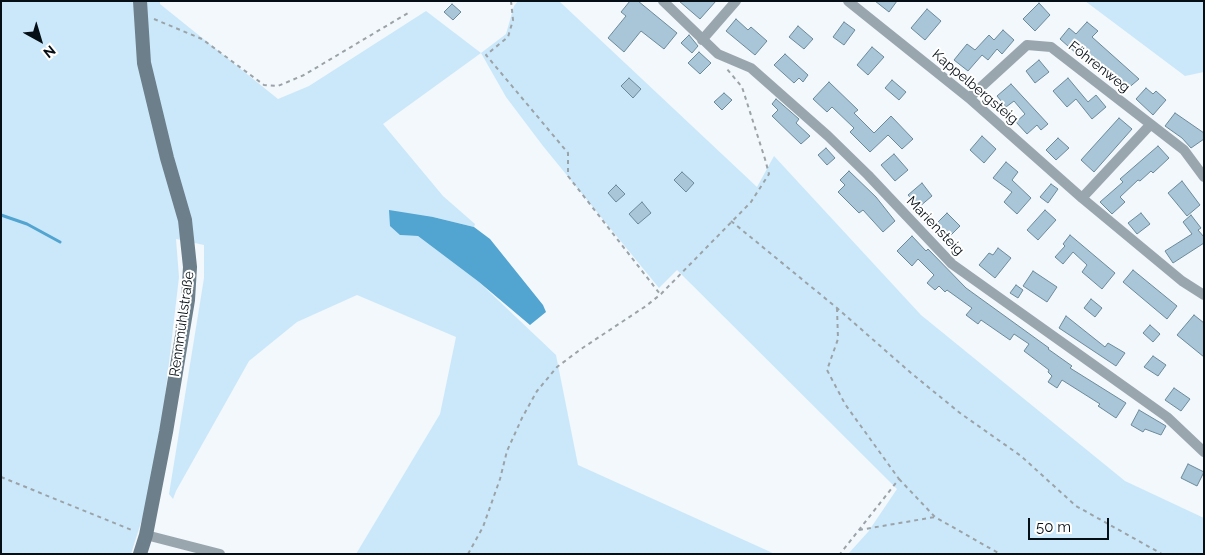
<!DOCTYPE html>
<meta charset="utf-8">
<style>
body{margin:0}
#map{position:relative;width:1205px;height:555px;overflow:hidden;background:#f2f8fc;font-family:Raleway,sans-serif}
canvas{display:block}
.frame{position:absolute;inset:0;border:2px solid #050f15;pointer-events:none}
.north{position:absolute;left:15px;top:15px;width:50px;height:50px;-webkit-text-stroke:4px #fff;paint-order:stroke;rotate:141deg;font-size:14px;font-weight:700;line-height:20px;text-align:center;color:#050f15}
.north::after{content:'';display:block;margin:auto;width:18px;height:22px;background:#050f15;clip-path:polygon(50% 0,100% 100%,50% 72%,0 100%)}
.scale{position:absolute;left:1028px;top:518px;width:81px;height:22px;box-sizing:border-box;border:2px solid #050f15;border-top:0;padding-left:6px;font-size:15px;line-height:18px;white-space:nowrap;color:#050f15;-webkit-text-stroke:4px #fff;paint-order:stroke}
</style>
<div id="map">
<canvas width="1205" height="555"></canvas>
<div class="frame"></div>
<div class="north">N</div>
<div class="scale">50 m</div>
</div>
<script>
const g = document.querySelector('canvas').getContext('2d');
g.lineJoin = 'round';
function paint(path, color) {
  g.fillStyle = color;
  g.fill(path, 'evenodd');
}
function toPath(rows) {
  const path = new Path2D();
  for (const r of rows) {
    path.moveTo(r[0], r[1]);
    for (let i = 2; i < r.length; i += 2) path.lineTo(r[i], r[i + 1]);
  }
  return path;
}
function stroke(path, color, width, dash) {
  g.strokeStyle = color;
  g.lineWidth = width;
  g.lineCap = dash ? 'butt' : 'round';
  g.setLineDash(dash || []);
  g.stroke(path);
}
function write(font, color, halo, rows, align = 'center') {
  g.font = font + ' Raleway,sans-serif';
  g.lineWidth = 4;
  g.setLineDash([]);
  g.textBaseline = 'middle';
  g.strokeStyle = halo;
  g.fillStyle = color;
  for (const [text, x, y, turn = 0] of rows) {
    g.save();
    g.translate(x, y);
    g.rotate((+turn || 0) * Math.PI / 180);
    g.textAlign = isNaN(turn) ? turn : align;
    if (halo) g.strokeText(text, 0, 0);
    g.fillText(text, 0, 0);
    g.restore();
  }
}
paint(toPath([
 [1,1,160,1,160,4,278,99,309,86,426,11,481,53,506,34,514,6,518,1,559,1,757,187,774,156,921,315,1125,481,1204,518,1204,554,848,554,868,532,897,489,677,270,659,288,543,146,506,97,481,53,383,124,443,196,475,224,474,227,433,217,400,235,418,236,479,282,556,355,578,465,775,554,356,554,440,414,456,337,357,295,297,322,249,361,176,491,173,499,169,494,204,278,204,245,176,239,179,277,163,414,151,491,131,554,1,554],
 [1085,1,1204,1,1204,72,1185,76]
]), '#cbe8fa');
paint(toPath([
 [389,210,433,217,474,227,490,239,543,305,546,312,530,325,479,282,418,236,400,235,390,226]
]), '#52a4d1');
stroke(toPath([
 [1,215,27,224,60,242]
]), '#52a4d1', 3);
const building = toPath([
 [630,1,638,1,677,33,664,49,641,31,624,52,608,38,626,16,621,12,630,1],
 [679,1,716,1,700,19,679,1],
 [875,1,897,1,889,12,875,1],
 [1039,3,1050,15,1035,31,1023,19,1039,3],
 [452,4,461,12,453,20,444,12,452,4],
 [927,9,941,21,925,40,911,28,927,9],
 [736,19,748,30,751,27,767,41,755,55,726,31,736,19],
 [844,22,855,30,844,45,833,37,844,22],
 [1087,22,1098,31,1092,37,1139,79,1126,90,1081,50,1077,54,1060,39,1069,28,1076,34,1087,22],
 [798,26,813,39,804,49,789,37,798,26],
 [1003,30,1014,40,1002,54,997,49,988,60,982,55,968,71,954,60,967,44,975,50,989,35,994,40,1003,30],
 [689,35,698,46,692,53,681,43,689,35],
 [872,47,884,57,868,75,857,65,872,47],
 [699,52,711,63,700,74,688,63,699,52],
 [785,54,808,75,803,82,799,78,794,83,774,65,785,54],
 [1039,60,1049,72,1035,83,1026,71,1039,60],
 [629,78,641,89,633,98,621,86,629,78],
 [1068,78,1088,102,1096,95,1106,107,1092,119,1076,99,1067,107,1053,91,1068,78],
 [892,80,906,92,899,100,885,88,892,80],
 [829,82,858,110,854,113,874,133,891,116,913,139,902,149,888,135,870,152,850,132,854,128,832,107,827,112,813,99,829,82],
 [1011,84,1048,124,1041,130,1037,125,1027,134,1016,122,1025,114,1014,101,1006,107,997,96,1011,84],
 [1146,88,1153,94,1156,91,1166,100,1153,115,1136,99,1146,88],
 [724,93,732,100,722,110,714,102,724,93],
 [776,99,799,119,796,123,810,136,801,144,772,116,778,110,772,104,776,99],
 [1175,113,1204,133,1204,139,1191,148,1182,138,1165,126,1175,113],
 [1119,118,1132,129,1094,172,1081,160,1119,118],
 [982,136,996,149,984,163,970,150,982,136],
 [1058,138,1069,148,1056,160,1046,150,1058,138],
 [1158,146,1169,158,1153,173,1151,171,1140,181,1138,180,1120,197,1125,202,1112,214,1100,202,1123,182,1120,179,1158,146],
 [826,148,835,158,827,165,818,155,826,148],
 [894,154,908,170,895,181,881,165,894,154],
 [1006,162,1018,172,1012,180,1031,198,1017,214,1004,202,1012,192,993,178,1006,162],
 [849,171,876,197,895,221,883,232,863,210,859,213,838,192,845,185,840,180,849,171],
 [682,172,694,183,686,192,674,180,682,172],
 [1182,181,1200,205,1187,216,1168,193,1182,181],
 [922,183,932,196,919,207,908,195,922,183],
 [1051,184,1058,189,1048,203,1040,197,1051,184],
 [616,185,625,194,616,202,608,193,616,185],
 [642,202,651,213,638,224,629,214,642,202],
 [1045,210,1056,220,1038,240,1027,230,1045,210],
 [947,213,960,226,950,236,937,223,947,213],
 [1141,213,1150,224,1137,234,1128,223,1141,213],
 [1191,215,1201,228,1198,230,1204,237,1204,243,1173,263,1165,251,1192,234,1183,222,1191,215],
 [1070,235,1115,273,1102,289,1082,272,1087,265,1073,252,1063,264,1055,257,1065,246,1063,244,1070,235],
 [912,236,926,251,928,249,966,288,1049,348,1048,349,1072,366,1070,368,1126,403,1116,418,1098,406,1100,404,1062,380,1057,388,1048,382,1052,376,1048,372,1049,370,1024,351,1029,344,1014,334,1010,340,981,320,978,324,966,315,972,308,947,290,945,292,939,286,935,290,927,283,934,275,918,259,912,266,897,251,912,236],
 [998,248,1011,258,995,278,979,265,989,253,993,255,998,248],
 [1133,270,1177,306,1167,319,1123,282,1133,270],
 [1033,271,1057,287,1047,302,1023,286,1033,271],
 [1016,285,1023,290,1018,298,1010,293,1016,285],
 [1091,299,1102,308,1095,317,1084,308,1091,299],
 [1194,315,1204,323,1204,357,1177,335,1194,315],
 [1066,316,1105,347,1108,343,1125,353,1116,366,1059,328,1066,316],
 [1150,325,1160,334,1153,342,1143,333,1150,325],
 [1153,356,1166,365,1158,376,1144,367,1153,356],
 [1174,388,1190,399,1181,411,1165,400,1174,388],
 [1139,410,1166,426,1161,435,1145,429,1143,432,1131,425,1139,410],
 [1188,464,1204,472,1197,486,1181,478,1188,464]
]);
paint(building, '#a8c6d8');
stroke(building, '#6c899a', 1);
stroke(toPath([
 [511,1,513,20,508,37,486,55,568,153,568,176,660,294],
 [154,19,202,39,264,85,278,86,304,75,408,13],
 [731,221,837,308,911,373,960,413,1021,456,1076,506,1162,554],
 [837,308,838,339,827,370,845,404,899,479,840,554],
 [1,477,134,531],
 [899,479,935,517,1000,554],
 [859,530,935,517],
 [468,554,483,527,500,479,507,451,522,418,537,391,557,367,581,349,646,306,661,294,751,202,769,174,765,159,742,87,727,69]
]), '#9ba3a8', 2, [4, 4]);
stroke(toPath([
 [663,1,718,54,751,68,828,136,868,175,952,264,1167,417,1204,452],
 [848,1,969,98,1082,198,1182,281,1204,295],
 [702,40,736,1],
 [969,98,1027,45,1051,47,1184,150,1204,177],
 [1082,198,1150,125],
 [146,535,220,554]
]), '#99a6ae', 10);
stroke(toPath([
 [140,554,146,535,166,432,188,300,190,267,185,220,167,158,144,63,140,1]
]), '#6c7f8b', 14);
write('14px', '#050f15', '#fff', [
 ["Föhrenweg",1099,67,38],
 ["Kappelbergsteig",975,87,40],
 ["Mariensteig",935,226,46],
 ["Rennmühlstraße",182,324,-82]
]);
</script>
